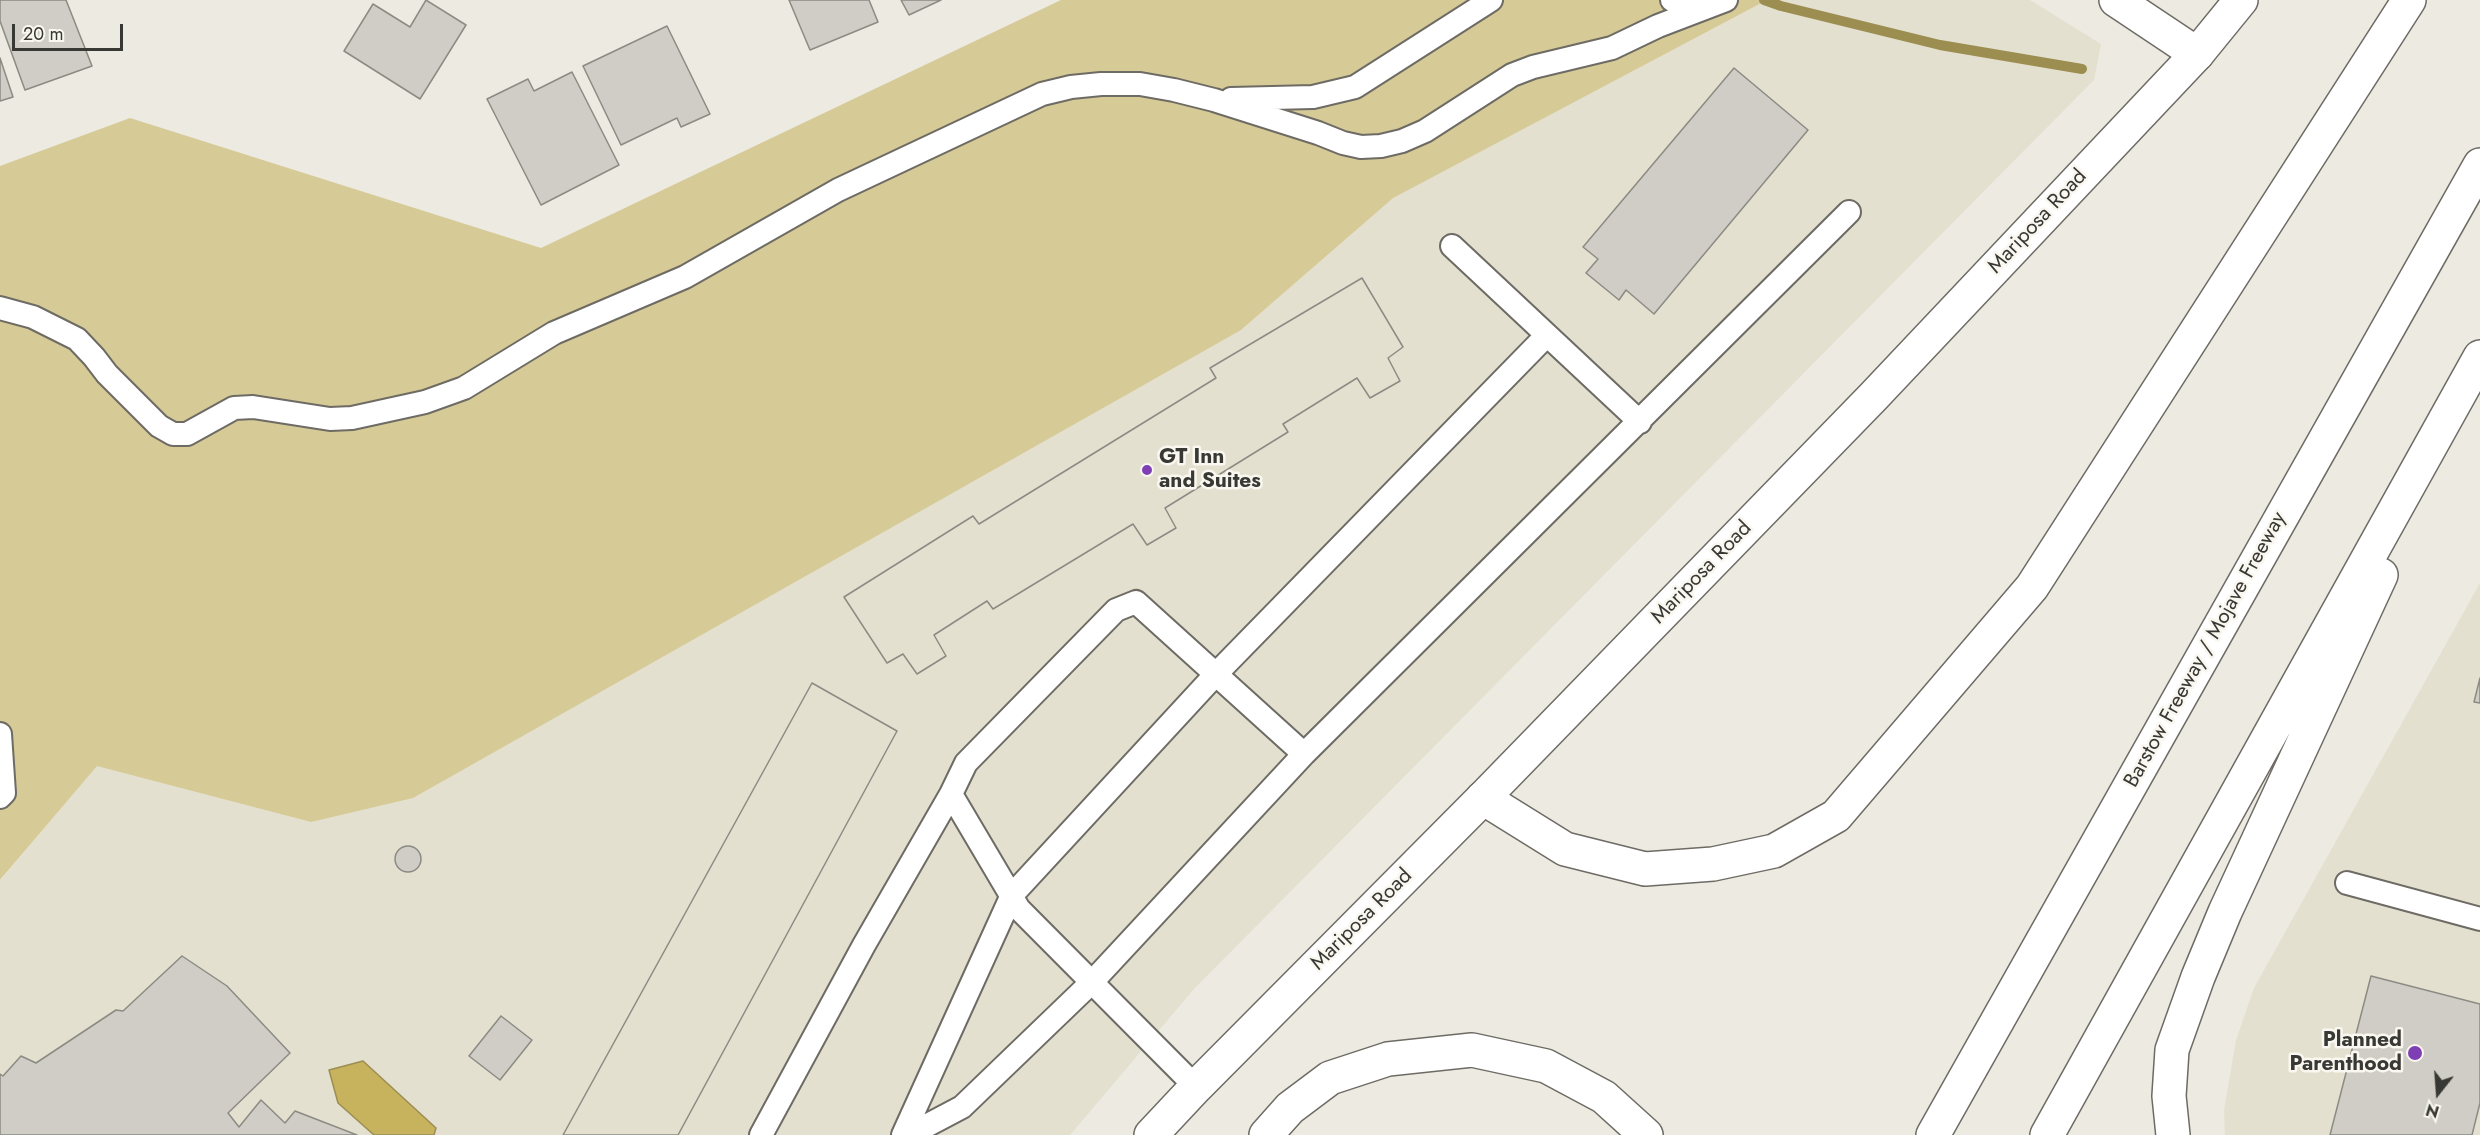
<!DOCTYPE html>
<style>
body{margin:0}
#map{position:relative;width:2480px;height:1135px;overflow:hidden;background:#eceae1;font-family:Jost,sans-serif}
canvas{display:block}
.north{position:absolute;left:2408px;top:1063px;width:60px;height:60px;-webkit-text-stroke:4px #f9f7ef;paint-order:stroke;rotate:197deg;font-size:16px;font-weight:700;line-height:24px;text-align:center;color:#383834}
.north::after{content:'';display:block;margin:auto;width:21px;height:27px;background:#383834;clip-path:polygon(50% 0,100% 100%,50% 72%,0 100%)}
.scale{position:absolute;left:12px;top:24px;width:111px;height:27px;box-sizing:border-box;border:3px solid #383834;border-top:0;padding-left:8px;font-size:18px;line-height:21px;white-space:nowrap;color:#383834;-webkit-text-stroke:4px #f9f7ef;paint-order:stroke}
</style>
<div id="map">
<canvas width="2480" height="1135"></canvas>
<div class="north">N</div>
<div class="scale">20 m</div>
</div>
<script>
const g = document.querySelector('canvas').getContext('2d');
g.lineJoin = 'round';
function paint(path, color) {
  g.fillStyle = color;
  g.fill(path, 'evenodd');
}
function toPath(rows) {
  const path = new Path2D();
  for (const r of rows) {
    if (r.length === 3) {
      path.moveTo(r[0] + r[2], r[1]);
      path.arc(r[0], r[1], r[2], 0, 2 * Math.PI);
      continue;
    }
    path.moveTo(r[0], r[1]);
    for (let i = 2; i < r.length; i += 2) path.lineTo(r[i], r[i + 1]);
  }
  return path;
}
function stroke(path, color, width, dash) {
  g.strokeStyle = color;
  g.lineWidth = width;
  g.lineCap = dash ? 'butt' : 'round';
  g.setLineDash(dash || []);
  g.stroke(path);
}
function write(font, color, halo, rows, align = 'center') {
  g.font = font + ' Jost,sans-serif';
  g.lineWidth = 5;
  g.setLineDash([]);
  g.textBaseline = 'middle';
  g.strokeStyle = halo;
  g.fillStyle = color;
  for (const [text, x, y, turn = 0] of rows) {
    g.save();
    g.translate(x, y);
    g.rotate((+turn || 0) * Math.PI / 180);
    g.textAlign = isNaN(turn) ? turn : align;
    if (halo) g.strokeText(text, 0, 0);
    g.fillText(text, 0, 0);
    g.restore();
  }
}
paint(toPath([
 [1767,0,2030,0,2101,44,2094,80,1194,989,1070,1135,0,1135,0,881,97,765,311,822,1241,330,1392,198],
 [2480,583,2480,1135,2225,1135,2224,1111,2236,1040,2254,988]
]), '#e4e0d0');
paint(toPath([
 [1061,0,1767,0,1393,198,1241,330,413,798,311,822,97,766,0,880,0,166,130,118,541,248]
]), '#d6ca97');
const water = toPath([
 [363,1061,436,1128,434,1135,374,1135,338,1103,329,1070,363,1061]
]);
paint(water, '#c7b35d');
stroke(water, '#9c8e51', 1.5);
stroke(toPath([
 [1764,0,1781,6,1940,45,2082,69]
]), '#9c8e51', 10);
const building = toPath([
 [0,0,66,0,92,66,25,90,0,21,0,0],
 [426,0,466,25,420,99,344,51,373,4,410,27,426,0],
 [789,0,869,0,878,22,810,50,789,0],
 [901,0,941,0,909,15,901,0],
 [667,26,710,114,681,127,677,118,621,145,583,66,667,26],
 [0,58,13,97,0,101,0,58],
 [1734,68,1808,130,1654,314,1626,290,1619,300,1586,273,1598,259,1583,247,1734,68],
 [572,72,619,165,541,205,487,99,528,79,534,91,572,72],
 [1362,278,1403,347,1388,358,1400,381,1370,398,1357,378,1283,424,1288,432,1165,508,1176,528,1147,545,1133,524,993,609,987,601,934,635,946,656,917,674,903,654,887,663,844,597,973,516,979,524,1216,378,1210,368,1362,278],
 [1362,278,1403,347,1388,358,1400,381,1370,398,1357,378,1283,424,1288,432,1165,508,1176,528,1147,545,1133,524,993,609,987,601,934,635,946,656,917,674,903,654,887,663,844,597,973,516,979,524,1216,378,1210,368,1362,278],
 [2480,678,2480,703,2474,702,2480,678],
 [812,683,897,731,678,1135,563,1135,812,683],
 [812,683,897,731,678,1135,563,1135,812,683],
 [408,859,13],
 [182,956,227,986,290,1053,228,1113,239,1127,261,1100,285,1123,295,1111,357,1135,0,1135,0,1074,3,1076,21,1056,36,1063,116,1010,123,1011,182,956],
 [2371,976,2480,1004,2480,1103,2472,1135,2330,1135,2371,976],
 [501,1016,532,1040,500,1080,469,1056,501,1016]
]);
paint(building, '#cfcdc5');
stroke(building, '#8c8b83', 1.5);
const service = toPath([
 [1672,0,1711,5],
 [1231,99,1313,97,1355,87,1491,0],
 [1452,246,1640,422],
 [0,308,33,317,77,339,94,357,107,374,159,426,173,434,187,434,234,408,253,407,330,419,352,418,425,402,464,388,554,333,685,277,838,190,1042,94,1071,87,1101,84,1140,84,1174,90,1214,100,1318,133,1343,143,1361,147,1381,146,1402,141,1425,131,1512,75,1533,67,1612,48,1658,26,1726,0],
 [0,734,4,793,0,797],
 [2347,883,2480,919],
 [1196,1087,1019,909,951,794,966,763,1116,610,1136,602,1304,754],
 [761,1135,864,945,951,794],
 [903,1135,1012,895,1216,674,1547,335],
 [909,1135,962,1107,1093,981,1304,754,1849,212]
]);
const minor = toPath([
 [2116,0,2197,54]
]);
const secondary = toPath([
 [1483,798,1873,397,2197,54,2241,0]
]);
const primary = toPath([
 [1151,1135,1196,1087,1483,798]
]);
const motorway = toPath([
 [1483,798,1565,849,1645,869,1713,864,1774,851,1836,816,2032,587,2409,0],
 [1266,1135,1290,1108,1330,1078,1388,1059,1472,1050,1546,1066,1604,1097,1646,1135],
 [1933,1135,2480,165],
 [2047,1135,2480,357],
 [2173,1135,2169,1096,2172,1050,2198,977,2225,912,2381,575]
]);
stroke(service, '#6d6b64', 26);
stroke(minor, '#6d6b64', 36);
stroke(secondary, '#6d6b64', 36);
stroke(primary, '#6d6b64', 36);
stroke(motorway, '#6d6b64', 36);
stroke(service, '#fff', 22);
stroke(minor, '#fff', 33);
stroke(secondary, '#fff', 33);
stroke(primary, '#fff', 33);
stroke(motorway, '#fff', 33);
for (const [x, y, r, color] of [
 [1147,470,6,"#7f3fb4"],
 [2415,1053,8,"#7f3fb4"]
]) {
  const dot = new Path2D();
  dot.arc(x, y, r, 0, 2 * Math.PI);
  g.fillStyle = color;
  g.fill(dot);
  stroke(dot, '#f9f7ef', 2);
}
write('21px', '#383834', '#f9f7ef', [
 ["Mariposa Road",2038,222,-47],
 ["Mariposa Road",1702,573,-46],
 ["Barstow Freeway / Mojave Freeway",2206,650,-61],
 ["Mariposa Road",1362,920,-45]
]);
write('bold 21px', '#383834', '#f9f7ef', [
 ["GT Inn",1159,458],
 ["and Suites",1159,482],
 ["Planned",2402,1041,"right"],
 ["Parenthood",2402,1065,"right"]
], 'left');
</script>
